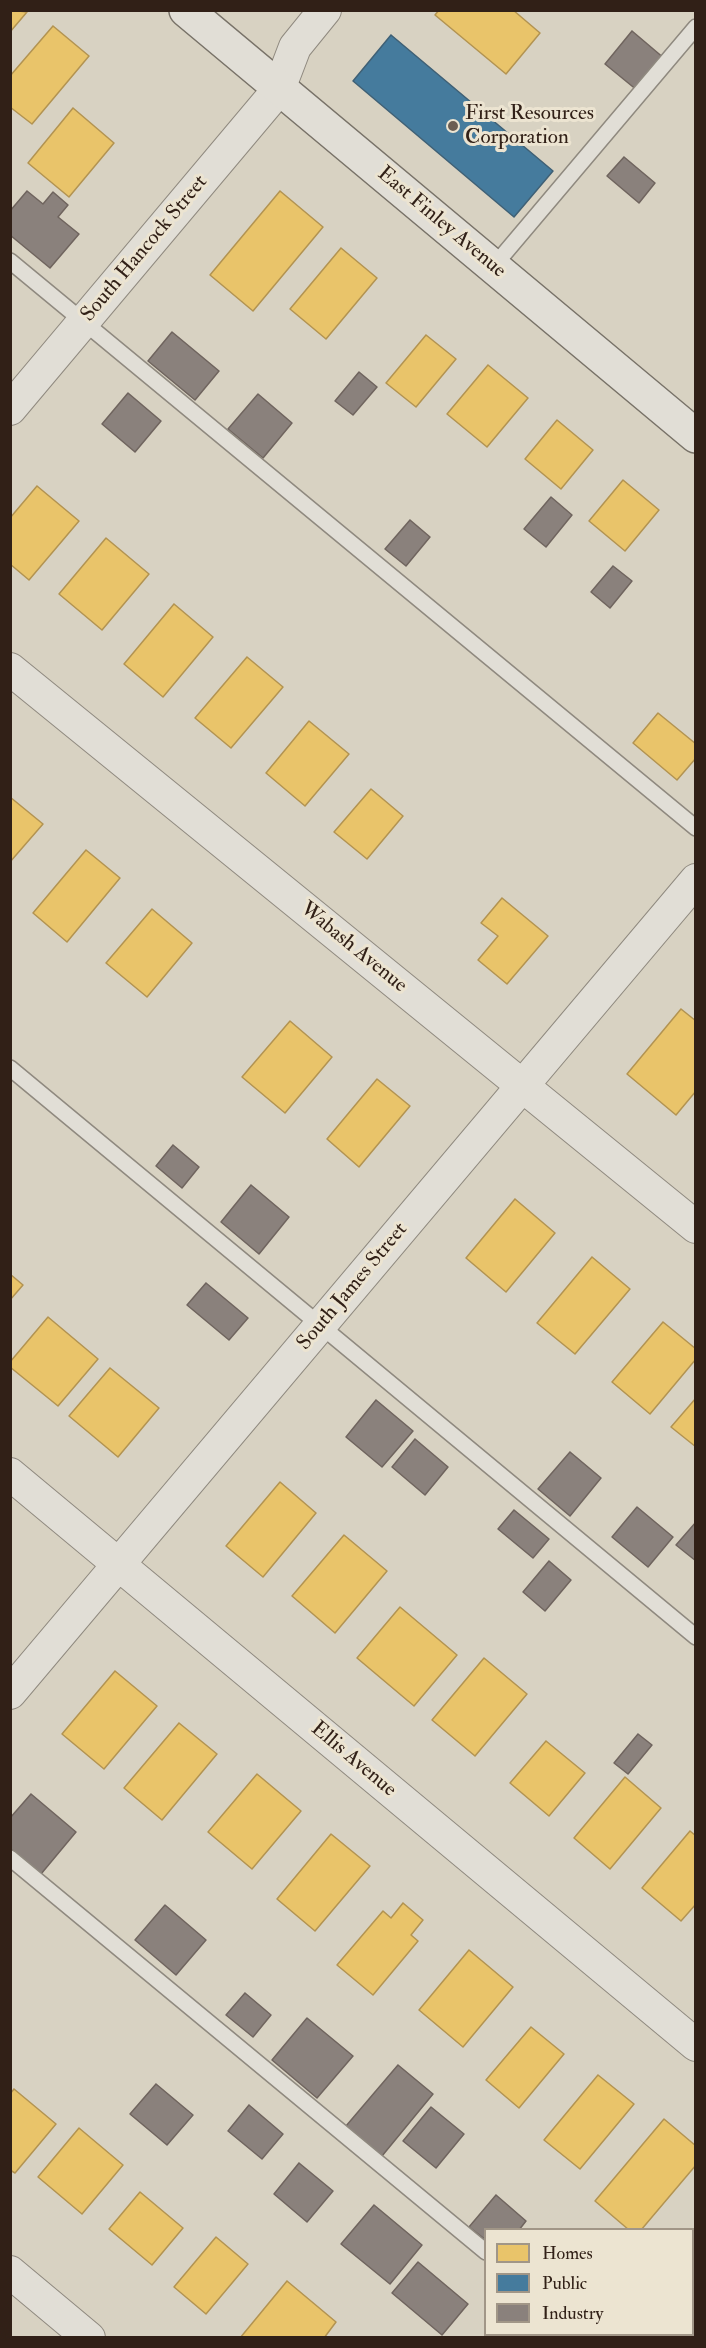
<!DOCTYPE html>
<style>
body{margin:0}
#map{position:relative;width:706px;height:2348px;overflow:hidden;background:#d8d2c2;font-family:"IM FELL Double Pica",serif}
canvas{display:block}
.frame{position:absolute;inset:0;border:12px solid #312017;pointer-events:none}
.legend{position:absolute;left:484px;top:2228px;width:210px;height:108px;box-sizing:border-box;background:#ece4d1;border:2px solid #a19687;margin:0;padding:8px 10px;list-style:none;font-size:18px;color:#312017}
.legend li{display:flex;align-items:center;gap:12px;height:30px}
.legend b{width:30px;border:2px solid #a19687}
</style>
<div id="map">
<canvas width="706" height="2348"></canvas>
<div class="frame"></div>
<ul class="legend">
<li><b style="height:16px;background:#e9c46a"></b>Homes</li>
<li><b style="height:16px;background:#457b9d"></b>Public</li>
<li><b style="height:16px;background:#8a817c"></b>Industry</li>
</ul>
</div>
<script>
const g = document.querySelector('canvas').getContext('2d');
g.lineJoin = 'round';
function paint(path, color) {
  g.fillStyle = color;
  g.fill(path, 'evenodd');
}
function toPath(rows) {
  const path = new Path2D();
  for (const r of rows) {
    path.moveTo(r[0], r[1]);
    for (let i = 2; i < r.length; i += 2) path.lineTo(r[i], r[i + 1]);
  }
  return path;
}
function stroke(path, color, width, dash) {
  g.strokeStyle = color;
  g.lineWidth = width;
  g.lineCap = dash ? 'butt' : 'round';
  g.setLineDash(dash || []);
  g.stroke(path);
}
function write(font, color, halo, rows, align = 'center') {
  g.font = font + ' "IM FELL Double Pica",serif';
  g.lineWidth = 6;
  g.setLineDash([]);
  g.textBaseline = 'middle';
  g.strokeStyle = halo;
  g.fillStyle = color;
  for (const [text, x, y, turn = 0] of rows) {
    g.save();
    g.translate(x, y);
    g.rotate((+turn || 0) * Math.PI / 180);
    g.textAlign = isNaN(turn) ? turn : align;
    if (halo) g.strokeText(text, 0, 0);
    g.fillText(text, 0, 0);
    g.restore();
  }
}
const homes = toPath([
 [10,10,27,12,10,32,10,10],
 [439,10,513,10,540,33,506,74,435,15,439,10],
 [53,26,89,56,32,124,10,107,10,76,53,26],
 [73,108,114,143,69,197,28,163,73,108],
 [280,191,323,227,253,311,210,275,280,191],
 [341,248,377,278,326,339,290,309,341,248],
 [426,335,456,359,416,407,386,383,426,335],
 [488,365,528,398,487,447,447,414,488,365],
 [557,420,593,450,561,489,525,459,557,420],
 [623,480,659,510,625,551,589,521,623,480],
 [37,486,79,521,29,580,10,564,10,518,37,486],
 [106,538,149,574,102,630,59,594,106,538],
 [174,604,213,637,163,697,124,664,174,604],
 [247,657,283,687,231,748,195,718,247,657],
 [658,713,696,744,696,758,677,780,633,743,658,713],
 [309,721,349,754,305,806,266,773,309,721],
 [371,789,403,816,367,859,334,832,371,789],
 [10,797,43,824,10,862,10,797],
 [86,850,120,878,67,942,33,913,86,850],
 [502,898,548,936,507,984,478,960,498,936,481,923,502,898],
 [152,909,192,943,147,997,106,963,152,909],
 [681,1009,696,1021,696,1091,676,1115,627,1074,681,1009],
 [290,1021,332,1057,285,1113,242,1077,290,1021],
 [377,1079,410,1106,359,1167,327,1139,377,1079],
 [515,1199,555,1233,506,1292,466,1258,515,1199],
 [592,1257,630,1289,575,1354,537,1323,592,1257],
 [10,1274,23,1285,10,1300,10,1274],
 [48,1317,98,1359,58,1406,10,1367,10,1362,48,1317],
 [663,1322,696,1349,696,1359,650,1414,612,1382,663,1322],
 [110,1368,159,1408,118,1457,69,1416,110,1368],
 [696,1398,696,1447,671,1427,696,1398],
 [280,1482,316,1513,263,1577,226,1546,280,1482],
 [344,1535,387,1571,335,1633,292,1596,344,1535],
 [400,1607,457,1655,414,1706,357,1658,400,1607],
 [484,1658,527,1694,475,1756,432,1720,484,1658],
 [115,1671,157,1706,104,1769,62,1734,115,1671],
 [179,1723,217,1754,162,1820,124,1788,179,1723],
 [546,1741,585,1773,549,1816,510,1783,546,1741],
 [257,1774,301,1811,252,1869,208,1832,257,1774],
 [625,1777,661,1808,610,1869,574,1838,625,1777],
 [690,1831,696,1836,696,1904,681,1921,642,1888,690,1831],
 [331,1834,370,1866,315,1931,277,1899,331,1834],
 [403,1903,423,1920,411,1935,418,1941,373,1995,337,1965,383,1911,391,1918,403,1903],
 [469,1950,513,1987,463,2047,419,2010,469,1950],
 [531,2027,564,2054,519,2108,486,2080,531,2027],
 [598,2075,634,2104,580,2169,544,2140,598,2075],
 [14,2089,56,2124,15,2173,10,2170,10,2094,14,2089],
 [664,2119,696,2146,696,2165,641,2230,629,2230,595,2201,664,2119],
 [79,2128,123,2165,82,2214,38,2177,79,2128],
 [140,2192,183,2228,152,2265,109,2229,140,2192],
 [216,2237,248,2264,206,2314,174,2287,216,2237],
 [287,2281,336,2322,324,2338,240,2338,287,2281]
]);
paint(homes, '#e9c46a');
stroke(homes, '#b29351', 1.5);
const public = toPath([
 [391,35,553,171,514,217,353,81,391,35]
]);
paint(public, '#457b9d');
stroke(public, '#3f6075', 1.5);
const industry = toPath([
 [632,31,665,59,638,91,605,64,632,31],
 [624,157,655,183,639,203,607,176,624,157],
 [27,191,43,204,53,192,68,205,58,217,79,234,50,268,10,235,10,211,27,191],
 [172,332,219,371,195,400,148,361,172,332],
 [359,372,377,387,353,415,335,401,359,372],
 [128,393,161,421,135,452,102,424,128,393],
 [258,394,292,423,263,458,228,429,258,394],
 [551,497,572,515,546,547,524,529,551,497],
 [410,520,430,537,406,566,385,549,410,520],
 [613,566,632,581,610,608,591,592,613,566],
 [173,1145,199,1167,182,1188,156,1166,173,1145],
 [251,1185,289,1217,259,1254,221,1222,251,1185],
 [206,1283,248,1318,229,1340,187,1305,206,1283],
 [376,1400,413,1431,382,1467,346,1437,376,1400],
 [415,1439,448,1467,425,1495,392,1467,415,1439],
 [570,1452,601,1478,570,1516,538,1489,570,1452],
 [637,1507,673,1537,648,1567,612,1537,637,1507],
 [514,1510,549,1539,533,1558,498,1529,514,1510],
 [696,1522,696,1561,676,1545,696,1522],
 [549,1561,571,1580,545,1611,523,1592,549,1561],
 [638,1734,652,1745,628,1774,614,1763,638,1734],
 [31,1794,76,1832,41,1874,10,1848,10,1818,31,1794],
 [165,1905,206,1940,176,1975,135,1940,165,1905],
 [245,1993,271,2015,253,2037,226,2015,245,1993],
 [307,2018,353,2056,317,2098,272,2060,307,2018],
 [398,2065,433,2094,382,2156,346,2126,398,2065],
 [156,2084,193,2115,167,2145,130,2114,156,2084],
 [249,2105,283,2134,262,2159,228,2131,249,2105],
 [431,2107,464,2134,436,2168,403,2141,431,2107],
 [299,2163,333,2191,307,2222,274,2194,299,2163],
 [496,2195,526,2221,519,2230,486,2230,486,2240,469,2227,496,2195],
 [374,2205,422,2245,390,2284,341,2244,374,2205],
 [418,2262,468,2304,442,2335,392,2293,418,2262]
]);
paint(industry, '#8a817c');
stroke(industry, '#6f645e', 1.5);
const lane = toPath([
 [10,261,696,828],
 [493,267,696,27],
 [10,1068,696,1637],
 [10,1858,486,2252],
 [585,2334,588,2338]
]);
const street = toPath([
 [10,409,279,89,295,47,325,10],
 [10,669,696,1227],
 [10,1474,696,2045],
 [10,1693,696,880],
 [10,2272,89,2338]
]);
const secondary = toPath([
 [186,10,696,436]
]);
stroke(lane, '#8f897f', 18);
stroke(street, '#8f897f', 34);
stroke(secondary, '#787268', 36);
stroke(lane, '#e1ded6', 15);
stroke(street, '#e1ded6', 32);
stroke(secondary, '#e1ded6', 33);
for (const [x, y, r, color] of [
 [453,126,6,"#6b5e53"]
]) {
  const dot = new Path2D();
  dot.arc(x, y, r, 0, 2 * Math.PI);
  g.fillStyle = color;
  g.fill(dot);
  stroke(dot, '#ece4d1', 2);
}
write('21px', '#312017', '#ece4d1', [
 ["First Resources",465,114],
 ["Corporation",465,138]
], 'left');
write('21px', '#312017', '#ece4d1', [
 ["East Finley Avenue",441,223,40],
 ["South Hancock Street",145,249,-50],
 ["Wabash Avenue",353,948,39],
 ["South James Street",353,1287,-50],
 ["Ellis Avenue",353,1760,40]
]);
</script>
